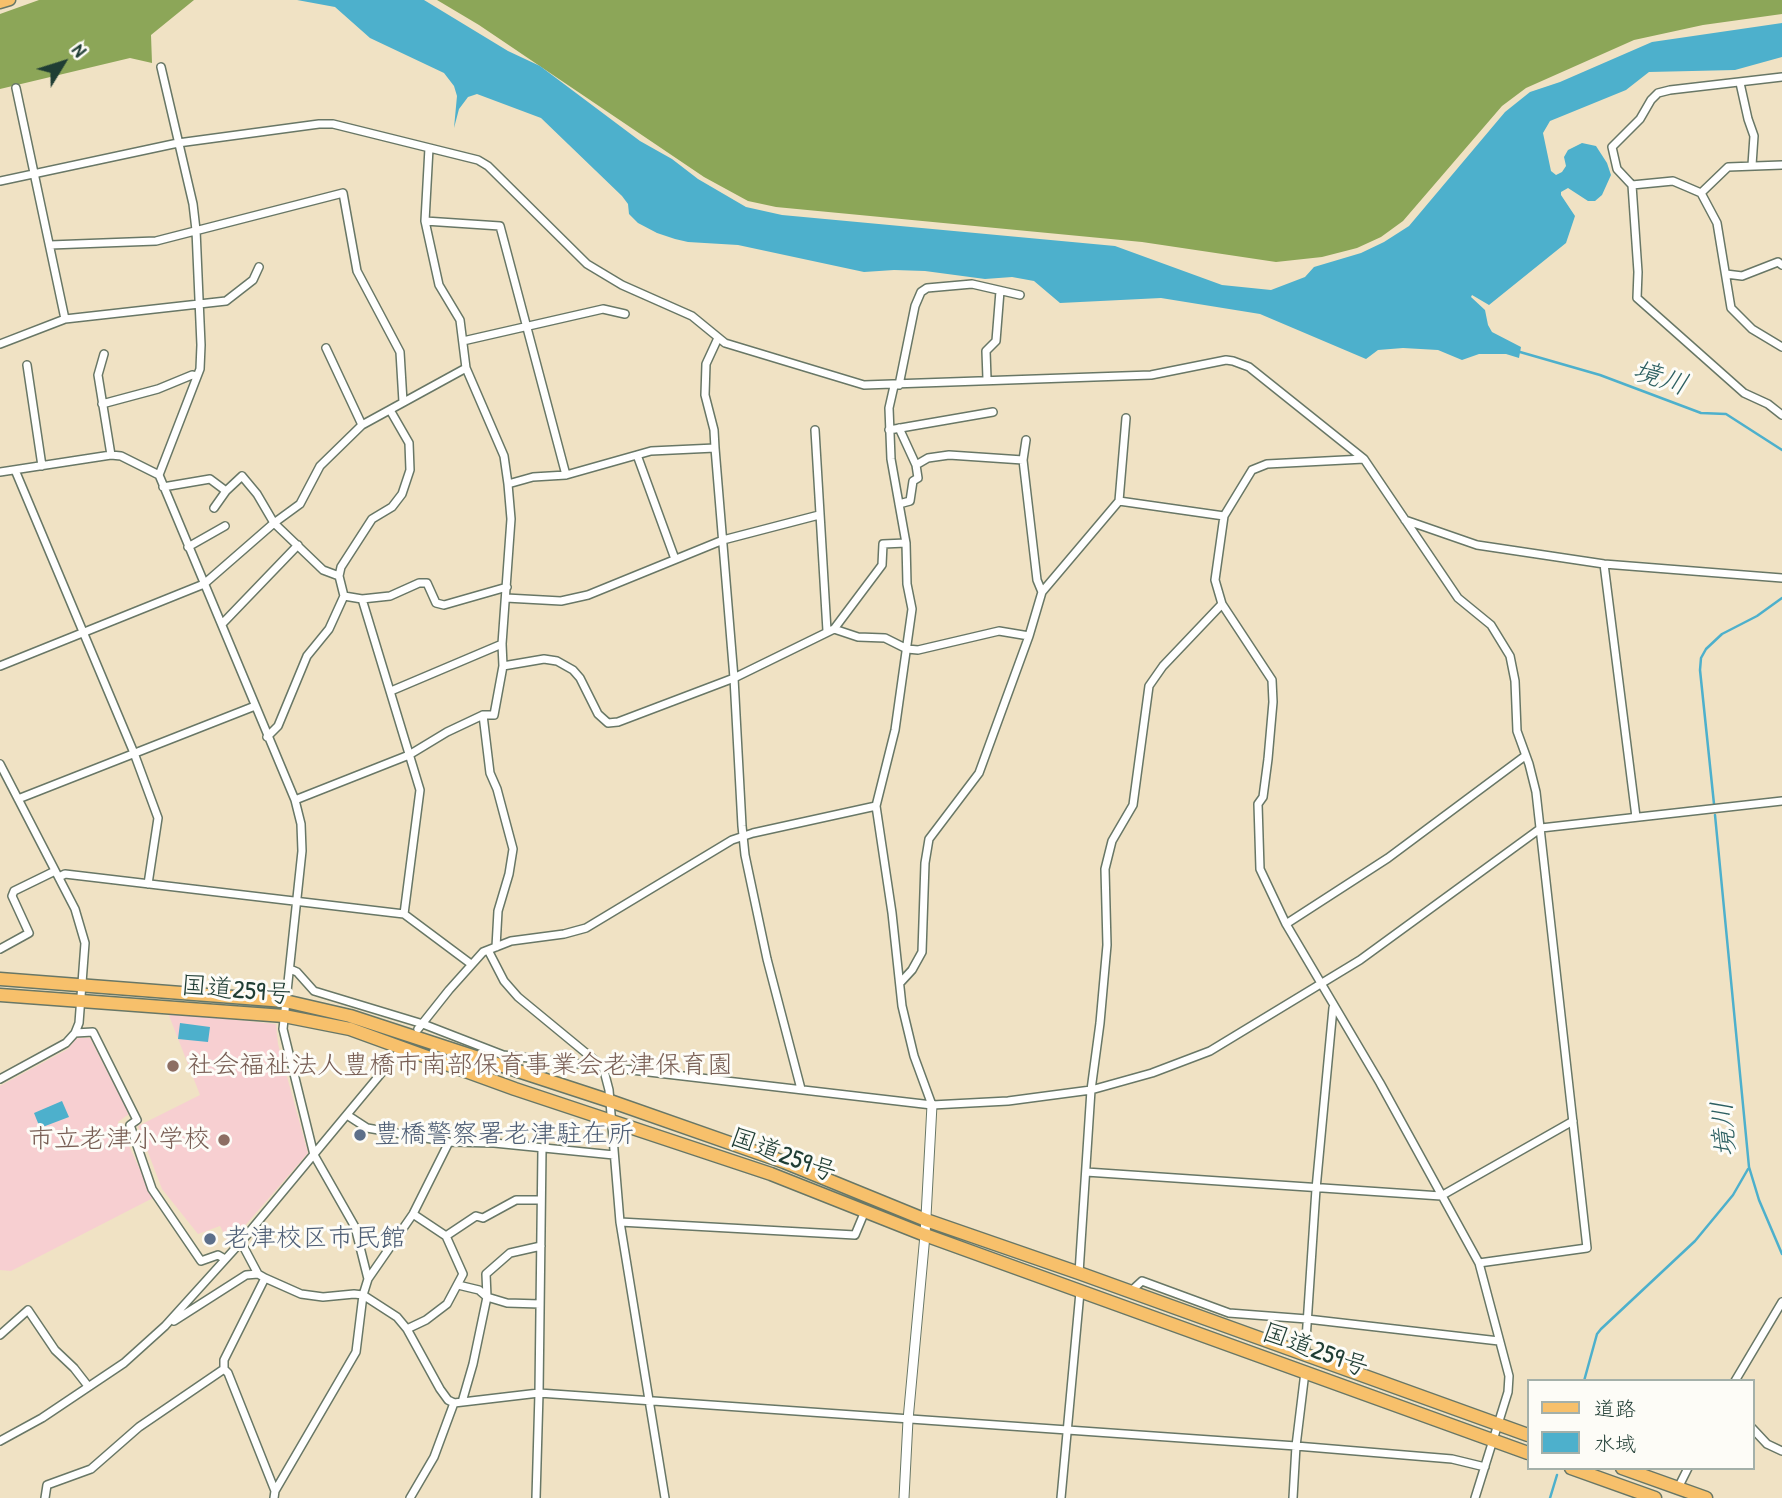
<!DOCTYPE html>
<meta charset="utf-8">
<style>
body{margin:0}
#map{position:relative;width:1782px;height:1498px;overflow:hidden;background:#f0e2c4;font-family:"Patrick Hand","Klee One",sans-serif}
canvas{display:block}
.legend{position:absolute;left:1527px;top:1379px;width:228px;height:91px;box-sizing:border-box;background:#fdfcf7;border:2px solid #a4b0a9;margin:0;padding:9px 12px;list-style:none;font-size:21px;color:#1f3d34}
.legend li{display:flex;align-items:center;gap:14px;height:35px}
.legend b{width:35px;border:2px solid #a4b0a9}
.north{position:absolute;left:28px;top:28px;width:70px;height:70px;-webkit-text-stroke:5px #fdfcf7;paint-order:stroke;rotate:52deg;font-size:19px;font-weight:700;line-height:28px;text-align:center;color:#1f3d34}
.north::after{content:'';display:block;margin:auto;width:24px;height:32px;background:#1f3d34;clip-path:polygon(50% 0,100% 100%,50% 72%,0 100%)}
</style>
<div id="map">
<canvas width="1782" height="1498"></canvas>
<ul class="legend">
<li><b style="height:9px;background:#f7c06b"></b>道路</li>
<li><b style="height:19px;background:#4db0cc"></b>水域</li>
</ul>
<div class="north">N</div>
</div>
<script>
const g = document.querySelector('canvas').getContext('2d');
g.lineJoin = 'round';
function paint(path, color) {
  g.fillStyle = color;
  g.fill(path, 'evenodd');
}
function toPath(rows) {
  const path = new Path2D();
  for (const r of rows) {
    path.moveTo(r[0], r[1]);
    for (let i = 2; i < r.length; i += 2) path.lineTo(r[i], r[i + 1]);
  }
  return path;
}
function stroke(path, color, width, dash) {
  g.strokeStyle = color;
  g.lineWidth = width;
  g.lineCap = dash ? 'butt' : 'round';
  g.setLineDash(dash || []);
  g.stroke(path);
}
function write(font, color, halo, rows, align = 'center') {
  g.font = font + ' "Patrick Hand","Klee One",sans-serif';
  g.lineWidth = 6;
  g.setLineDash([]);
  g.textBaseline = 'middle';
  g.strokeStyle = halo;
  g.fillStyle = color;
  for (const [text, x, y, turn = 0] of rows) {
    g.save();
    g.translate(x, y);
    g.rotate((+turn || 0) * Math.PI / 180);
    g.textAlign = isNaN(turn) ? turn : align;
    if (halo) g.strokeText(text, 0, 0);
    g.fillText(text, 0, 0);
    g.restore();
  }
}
paint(toPath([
 [168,1013,276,1024,278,1044,308,1153,229,1244,220,1226,198,1234,162,1189,138,1126,200,1095],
 [77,1038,90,1038,129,1114,118,1122,153,1198,11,1271,0,1270,0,1086,68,1049]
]), '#f7cfd1');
paint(toPath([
 [39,0,194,0,151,35,152,63,130,58,0,89,0,14],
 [437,0,1782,0,1782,14,1703,25,1634,40,1526,88,1502,106,1403,221,1381,237,1357,248,1322,257,1276,262,1142,242,776,207,748,201,704,177,479,25]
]), '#8ca658');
paint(toPath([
 [297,0,424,0,508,51,540,66,640,141,672,159,698,179,746,207,782,215,1115,246,1222,285,1271,290,1305,277,1314,267,1361,253,1384,242,1409,226,1505,112,1530,92,1560,82,1652,42,1782,23,1782,57,1735,70,1649,72,1626,90,1550,121,1543,133,1551,171,1556,175,1562,172,1566,166,1564,157,1568,150,1582,143,1596,146,1607,163,1611,175,1602,195,1595,201,1588,201,1568,188,1561,192,1561,195,1575,216,1566,243,1489,305,1472,295,1471,297,1485,310,1488,325,1492,332,1521,347,1519,358,1506,354,1479,354,1462,360,1438,350,1403,348,1378,350,1366,359,1260,314,1161,298,1060,303,1034,281,1012,277,985,279,925,271,894,270,864,272,738,245,688,242,675,239,657,233,638,223,629,214,628,204,622,196,541,118,477,94,468,97,459,109,454,128,457,96,454,86,444,73,370,38,335,7],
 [180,1023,210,1027,208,1042,178,1039],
 [62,1101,69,1117,40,1128,34,1113]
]), '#4db0cc');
stroke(toPath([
 [1520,352,1600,375,1701,413,1726,414,1782,450],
 [1714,804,1700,670,1701,658,1706,649,1722,634,1757,616,1782,598],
 [1715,815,1749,1167,1759,1200,1782,1254],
 [1584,1381,1597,1334,1601,1329,1695,1241,1733,1195,1748,1169],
 [1550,1498,1557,1475]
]), '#4db0cc', 2.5);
const minor = toPath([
 [161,67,193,204,196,230,201,345,200,369,159,475,295,800,301,824,302,851,283,1029,314,1155,355,1227,368,1279,363,1295,356,1352,275,1491,274,1498],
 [1782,77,1670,90,1658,93,1651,100,1640,119,1612,147,1617,169,1632,185,1638,272,1637,298,1744,393,1768,404,1782,415],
 [1740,83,1748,119,1754,136,1752,165],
 [16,88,65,319],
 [0,181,178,143,319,124,333,124,478,160,488,166,587,264,622,285,692,316,725,343,864,385,1151,375,1226,360,1233,361,1249,367,1364,459],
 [1632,185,1673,181,1701,193,1717,223,1731,308,1752,329,1782,347],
 [1701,193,1728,167,1782,165],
 [425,221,500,226,566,475],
 [50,245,156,241,343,193,357,271,400,352,403,402],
 [1726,274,1742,276,1778,262,1782,265],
 [718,338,706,364,705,395,714,430,715,448,734,678,742,826,745,855,767,959,801,1089],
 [463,341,603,309,625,314],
 [0,344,65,319,226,301,253,280,259,267],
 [326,348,362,425],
 [104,354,98,375,111,455],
 [27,365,42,466],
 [987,379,986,351,996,341,1000,291],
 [899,385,915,306,921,292,927,288,972,284,1020,295],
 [102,404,158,389,192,375,197,376],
 [899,428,916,465,918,478,913,481,910,501,899,504],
 [815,430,827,631],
 [889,430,993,412],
 [1026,440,1023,460,1037,580,1042,592],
 [637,455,675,559],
 [916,465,928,458,949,455,1023,460],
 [15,470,134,753,158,818,148,884],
 [0,472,111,455,121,456,159,475],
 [508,484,533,477,566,475,651,451,715,448],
 [163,487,210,479,226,491],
 [1119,501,1126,418],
 [214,508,226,491,242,476,257,494,274,523,323,570,339,576,344,596,329,629,307,656,278,726,267,737],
 [1405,520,1477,545,1604,564,1782,578],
 [906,543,907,584,912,609,895,730,876,806,892,913,902,1006,914,1056,932,1105],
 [188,547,225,526],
 [1604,564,1636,817],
 [339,576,341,567,372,519,392,507,402,494,410,470,409,443,390,410],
 [344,596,362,599,390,596,419,583,427,583,436,603,444,605,507,587],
 [506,598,561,601,588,595,723,540,819,515],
 [362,599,420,790,404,914],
 [222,624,298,545],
 [834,629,858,637,885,638,907,649,918,650,999,631,1029,636],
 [0,666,204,584,274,523,300,504,320,466,362,425,466,368],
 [503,666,544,659,557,661,573,670,580,678,598,714,608,723,618,722,734,678,834,629,882,565,883,544,906,543,891,459,889,408,894,386],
 [391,691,502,644],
 [483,715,490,773,497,789,513,849,509,874,498,911,496,947],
 [0,764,75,909,85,943,79,1023,75,1033,66,1043,0,1079],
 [18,799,255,706],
 [295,800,409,755,447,732,483,715,494,715,503,666,502,644,511,519,508,484,504,456,466,368,460,320,439,285,425,221,429,148],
 [59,877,65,874,404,914,471,964],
 [1286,924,1388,858,1525,756],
 [0,949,29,933,12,896,14,891,55,871],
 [488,950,504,981,518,997,603,1067,609,1090,620,1222,665,1498],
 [290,969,297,972,314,991,423,1024,503,1055,932,1105,1008,1101,1091,1090,1152,1073,1210,1051,1360,960,1541,828,1782,801],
 [900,983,912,970,922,952,925,863,929,839,979,773,1029,636,1042,592,1119,501,1224,516],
 [418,1029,449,990,483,952,511,941,564,934,586,928,732,840,753,833,876,806],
 [75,1033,93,1032,137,1120,130,1125,152,1189,201,1261,218,1255,225,1259],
 [347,1115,367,1128,449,1142,494,1143,614,1155],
 [1086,1172,1441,1196,1573,1121],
 [620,1222,855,1235,865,1211],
 [446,1236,476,1216,483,1218,516,1200,541,1200],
 [241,1242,258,1274,265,1278,301,1294,323,1297,354,1294,363,1295,397,1317,407,1329,440,1389,448,1400,454,1403,539,1393,1296,1446,1452,1459,1485,1467],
 [1079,1273,1091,1090,1100,1023,1107,945,1105,869,1112,841,1133,805,1149,686,1163,666,1222,604],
 [265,1278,224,1360,224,1369,228,1373,275,1491],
 [368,1279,413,1214,449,1142],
 [458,1285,479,1290,487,1297,507,1303,540,1304],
 [1130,1292,1142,1281,1229,1313,1307,1319,1499,1341],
 [174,1321,246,1275,258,1274],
 [407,1329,426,1320,447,1304,463,1274,446,1236,413,1214],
 [0,1335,28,1310,55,1350,74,1368,88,1386],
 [1305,1355,1316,1189,1333,1008],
 [1735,1381,1782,1302],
 [462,1402,473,1364,487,1297,486,1274,510,1253,541,1246],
 [1752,1428,1767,1444,1782,1451],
 [0,1441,42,1418,124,1363,165,1326,241,1242,398,1053],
 [1678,1488,1688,1468],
 [45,1498,47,1485,91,1469,139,1427,224,1369],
 [410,1498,434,1457,454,1403],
 [536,1498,539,1393,542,1149],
 [1061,1498,1080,1292],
 [1293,1498,1296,1446,1305,1372],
 [1475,1498,1508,1392,1509,1376,1479,1263,1380,1083,1286,924,1260,869,1258,804,1263,797,1268,759,1273,702,1272,680,1222,604,1215,580,1224,516,1252,470,1267,464,1364,459,1458,598,1491,625,1510,656,1515,681,1517,731,1529,764,1536,792,1587,1248,1479,1263]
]);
const tertiary = toPath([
 [904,1498,908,1420,925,1235,932,1105]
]);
const primary = toPath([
 [0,3,10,0]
]);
const trunk = toPath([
 [0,979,285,1001,350,1016,610,1101,784,1162,926,1220,1079,1273,1528,1435],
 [0,995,284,1016,350,1029,515,1089,771,1174,925,1235,1528,1453],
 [1571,1468,1655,1498],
 [1622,1468,1706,1498]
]);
stroke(minor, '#687766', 10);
stroke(tertiary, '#687766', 11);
stroke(primary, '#687766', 13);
stroke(trunk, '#687766', 15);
stroke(minor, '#fff', 7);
stroke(tertiary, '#fff', 9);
stroke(primary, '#f7c06b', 10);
stroke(trunk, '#f7c06b', 12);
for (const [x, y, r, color] of [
 [173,1066,7,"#8d6e63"],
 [360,1135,7,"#5c6f8a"],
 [224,1140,7,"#8d6e63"],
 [210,1239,7,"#5c6f8a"]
]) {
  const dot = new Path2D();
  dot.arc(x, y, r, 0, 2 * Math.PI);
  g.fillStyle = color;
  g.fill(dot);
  stroke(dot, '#fdfcf7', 2.5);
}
write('26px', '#1f3d34', '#fdfcf7', [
 ["国道259号",236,991,5],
 ["国道259号",783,1156,20],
 ["国道259号",1315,1351,20]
]);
write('26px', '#785e54', '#fdfcf7', [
 ["社会福祉法人豊橋市南部保育事業会老津保育園",187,1066],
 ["市立老津小学校",210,1140,"right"]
], 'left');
write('26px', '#4e5e75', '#fdfcf7', [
 ["豊橋警察署老津駐在所",374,1135],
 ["老津校区市民館",224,1239]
], 'left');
write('italic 28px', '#2d6062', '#fdfcf7', [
 ["境川",1660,379,18],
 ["境川",1725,1129,-94]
]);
</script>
